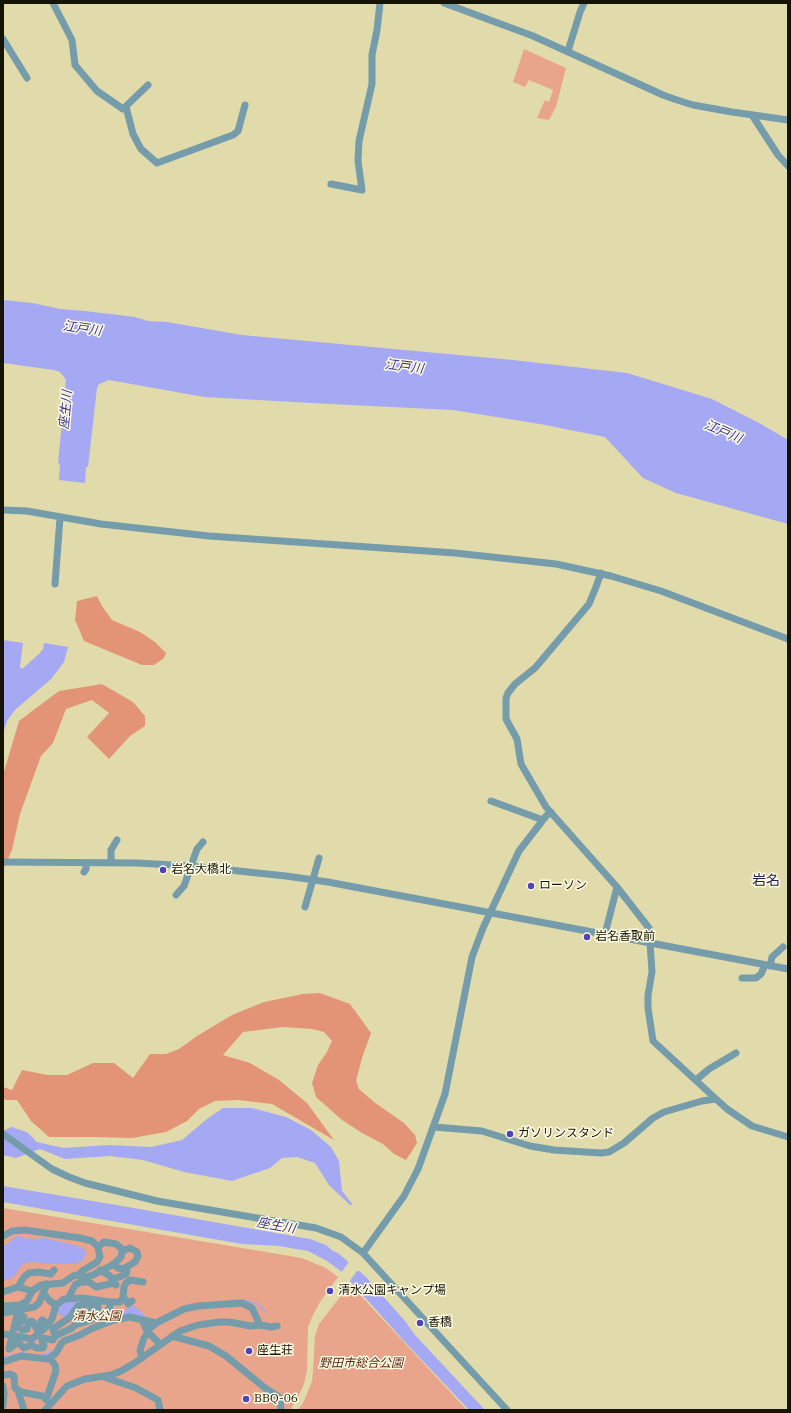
<!DOCTYPE html>
<meta charset="utf-8">
<style>
body{margin:0}
#map{position:relative;width:791px;height:1413px;overflow:hidden;background:#e1dbac;font-family:"IBM Plex Serif",serif}
canvas{display:block}
.frame{position:absolute;inset:0;border:4px solid #151303;pointer-events:none}
</style>
<div id="map">
<canvas width="791" height="1413"></canvas>
<div class="frame"></div>
</div>
<script>
const g = document.querySelector('canvas').getContext('2d');
g.lineJoin = 'round';
function paint(path, color) {
  g.fillStyle = color;
  g.fill(path, 'evenodd');
}
function toPath(rows) {
  const path = new Path2D();
  for (const r of rows) {
    path.moveTo(r[0], r[1]);
    for (let i = 2; i < r.length; i += 2) path.lineTo(r[i], r[i + 1]);
  }
  return path;
}
function stroke(path, color, width, dash) {
  g.strokeStyle = color;
  g.lineWidth = width;
  g.lineCap = dash ? 'butt' : 'round';
  g.setLineDash(dash || []);
  g.stroke(path);
}
function write(font, color, halo, rows, align = 'center') {
  g.font = font + ' "IBM Plex Serif","Noto Sans JP",serif';
  g.lineWidth = 3;
  g.setLineDash([]);
  g.textBaseline = 'middle';
  g.strokeStyle = halo;
  g.fillStyle = color;
  for (const [text, x, y, turn = 0] of rows) {
    g.save();
    g.translate(x, y);
    g.rotate((+turn || 0) * Math.PI / 180);
    g.textAlign = isNaN(turn) ? turn : align;
    if (halo) g.strokeText(text, 0, 0);
    g.fillText(text, 0, 0);
    g.restore();
  }
}
paint(toPath([
 [524,49,566,68,556,107,549,120,537,118,545,100,549,102,553,90,529,80,525,87,513,82],
 [3,1208,302,1258,326,1268,338,1277,320,1302,313,1315,308,1327,307,1370,304,1384,296,1401,290,1410,3,1410],
 [350,1284,467,1410,298,1410,304,1401,312,1381,313,1371,315,1336,319,1324]
]), '#e8a58b');
paint(toPath([
 [97,596,102,606,112,620,140,632,155,642,166,653,164,658,154,665,142,665,84,641,75,620,77,601],
 [102,684,133,702,145,716,145,726,130,736,109,759,87,737,109,713,92,700,66,709,53,743,41,756,20,814,12,850,3,870,3,775,19,721,59,691],
 [320,993,350,1004,371,1033,362,1058,356,1081,359,1089,374,1102,404,1123,415,1135,417,1143,412,1151,406,1160,394,1154,383,1144,362,1133,342,1120,316,1097,312,1083,318,1065,327,1052,332,1041,324,1032,312,1029,283,1027,243,1032,223,1055,250,1063,279,1080,307,1103,334,1140,272,1104,238,1100,215,1101,199,1109,187,1121,166,1132,132,1138,93,1137,49,1137,31,1121,17,1100,6,1100,3,1098,3,1087,12,1090,22,1070,48,1075,67,1075,93,1063,114,1063,133,1078,150,1054,166,1054,179,1049,197,1036,232,1015,264,1002,303,994]
]), '#e49476');
paint(toPath([
 [3,300,32,303,60,309,85,311,135,317,148,321,167,322,242,335,513,360,627,373,712,399,761,424,788,440,788,524,676,493,643,478,605,437,540,424,453,410,329,404,204,397,109,380,99,384,97,388,88,467,86,467,85,483,59,480,60,464,58,463,66,380,60,372,54,370,3,363],
 [3,640,23,643,20,667,22,669,39,654,43,649,44,643,68,647,64,662,58,670,51,679,15,710,7,721,4,730,3,745],
 [223,1108,252,1108,286,1117,311,1130,331,1147,339,1161,342,1191,353,1205,350,1205,329,1185,315,1163,297,1157,282,1158,270,1168,232,1181,184,1172,143,1160,110,1156,65,1159,40,1149,16,1158,3,1155,3,1131,11,1127,27,1132,37,1142,63,1148,109,1145,151,1147,182,1140,207,1119],
 [3,1186,134,1208,310,1239,326,1245,333,1251,338,1253,365,1276,405,1321,415,1335,485,1410,469,1410,404,1341,342,1272,327,1261,308,1251,279,1246,242,1244,3,1202],
 [18,1236,29,1239,30,1237,33,1239,44,1238,78,1246,85,1250,86,1255,81,1262,72,1264,52,1264,32,1262,25,1263,21,1266,14,1277,3,1281,3,1245,8,1244,13,1238],
 [77,1301,78,1302,70,1313,65,1317,60,1315,56,1310,62,1302],
 [134,1305,147,1318,136,1316,84,1331,45,1357,3,1358,3,1357,21,1352,40,1355,43,1354,55,1349,61,1339,76,1333,94,1324,123,1313,127,1308,130,1308]
]), '#a5a8f2');
paint(toPath([
 [349,1259,361,1271,357,1271,349,1282,341,1273,348,1263]
]), '#e1dbac');
stroke(toPath([
 [230,1300,238,1300],
 [244,1300,257,1304,266,1312]
]), '#a5a8f2', 1.5);
stroke(toPath([
 [53,3,72,40,75,65,97,91,123,109,148,85],
 [444,3,533,36,663,95,674,99,693,105,732,112,788,120],
 [3,39,27,78],
 [568,51,580,12,584,3],
 [126,107,133,134,141,149,157,163,233,135,238,131,245,105],
 [752,115,778,155,788,166],
 [331,184,362,190,358,161,359,141,372,84,372,55,377,30,380,3],
 [3,510,27,511,101,524,209,536,455,553,556,564,611,576,661,591,788,639],
 [601,573,596,587,589,604,584,610,535,668,515,684,508,693,506,698,506,719,517,739,521,764,546,807,617,887,649,928,652,972,648,995,648,1008,653,1041,716,1099],
 [55,584,60,518],
 [491,801,543,820],
 [3,862,137,863,191,866,286,876,328,882,788,969],
 [111,863,111,850,117,840],
 [84,872,86,869,86,863],
 [176,895,184,886,197,849,203,842],
 [305,907,319,858],
 [605,934,617,887],
 [770,966,772,957,783,947],
 [742,978,756,978,761,974,765,965],
 [696,1080,709,1069,736,1053],
 [434,1127,482,1131,530,1146,554,1150,601,1153,609,1152,624,1143,653,1118,664,1112,702,1101,716,1099,727,1109,752,1126,788,1137],
 [3,1134,52,1169,69,1177,85,1183,157,1201,316,1228,341,1237,363,1253,507,1410],
 [3,1236,12,1231,25,1230,80,1238,92,1241,98,1247,100,1257,97,1262,82,1271,79,1275],
 [363,1253,404,1196,418,1169,445,1094,472,957,483,928,519,851,546,816,551,812],
 [113,1264,118,1268,123,1269,135,1262,138,1256,137,1252,130,1248,122,1251],
 [100,1270,110,1276,116,1285],
 [112,1280,126,1274,127,1271,124,1269],
 [18,1287,24,1277,29,1273,38,1272,51,1274,54,1270],
 [3,1292,18,1287,32,1291],
 [43,1293,50,1301,56,1305],
 [69,1297,75,1285,81,1282,89,1282,96,1287,114,1283],
 [122,1299,126,1300,128,1304,132,1301],
 [3,1306,20,1305,27,1301,32,1291,41,1285,63,1283,73,1276,77,1275,86,1277,93,1275,114,1264,121,1257,122,1251,121,1248,116,1244,104,1242,98,1247],
 [3,1313,34,1307,39,1303,47,1284],
 [98,1314,106,1312,109,1309,111,1302],
 [142,1320,147,1331,160,1344],
 [75,1325,91,1320,97,1315,98,1311,98,1300],
 [47,1326,44,1321,42,1320,39,1327,36,1328,34,1323,31,1321,29,1322,27,1329,22,1330,19,1327,19,1324,23,1320,24,1317,20,1315,17,1315,9,1349,18,1342,24,1348,31,1345,37,1348,43,1348,44,1346,42,1341,42,1338,53,1340,55,1336,72,1328,79,1321,83,1314,92,1310,93,1307,90,1302,91,1299],
 [3,1334,32,1339,47,1326,52,1319,56,1305,64,1299,81,1298,111,1302,120,1302,123,1298,124,1287,126,1283,130,1280,143,1282],
 [55,1336,53,1329,69,1318,78,1306,91,1303],
 [172,1336,209,1346,226,1356,265,1388,279,1397,280,1399,281,1410],
 [142,1358,140,1350,144,1338,150,1328,158,1322],
 [3,1362,21,1356,48,1359,56,1353,61,1344,64,1341,80,1335,93,1328,114,1320,130,1317,156,1323,184,1309,198,1306,242,1303,252,1308,260,1325,271,1327,277,1326],
 [3,1375,10,1374,14,1376,15,1388,21,1392,47,1397],
 [104,1377,136,1388,158,1400,160,1410],
 [3,1386,4,1393,3,1406],
 [18,1391,24,1410],
 [46,1400,56,1371,55,1365,50,1358],
 [45,1410,67,1386,85,1379,111,1375,121,1371,133,1364,180,1331,198,1325,219,1322,229,1322,251,1326,260,1325]
]), '#759caa', 7);
for (const [x, y, r, color] of [
 [163,870,4,"#5043ba"],
 [531,886,4,"#5043ba"],
 [587,937,4,"#5043ba"],
 [510,1134,4,"#5043ba"],
 [330,1291,4,"#5043ba"],
 [420,1323,4,"#5043ba"],
 [249,1351,4,"#5043ba"],
 [246,1399,4,"#5043ba"]
]) {
  const dot = new Path2D();
  dot.arc(x, y, r, 0, 2 * Math.PI);
  g.fillStyle = color;
  g.fill(dot);
  stroke(dot, '#fefbe4', 1.5);
}
write('12px', '#151303', '#fefbe4', [
 ["岩名大橋北",171,870],
 ["ローソン",539,886],
 ["岩名香取前",595,937],
 ["ガソリンスタンド",518,1134],
 ["清水公園キャンプ場",338,1291],
 ["香橋",428,1323],
 ["座生荘",257,1351],
 ["BBQ-06",254,1399]
], 'left');
write('italic 12px', '#5a2712', '#fefbe4', [
 ["清水公園",97,1317],
 ["野田市総合公園",361,1364]
]);
write('italic 13px', '#3c3589', '#fefbe4', [
 ["江戸川",82,329,8],
 ["江戸川",404,367,7],
 ["座生川",66,410,-85],
 ["江戸川",723,432,23],
 ["座生川",276,1226,10]
]);
write('14px', '#27225c', '#fefbe4', [
 ["岩名",766,881]
]);
</script>
